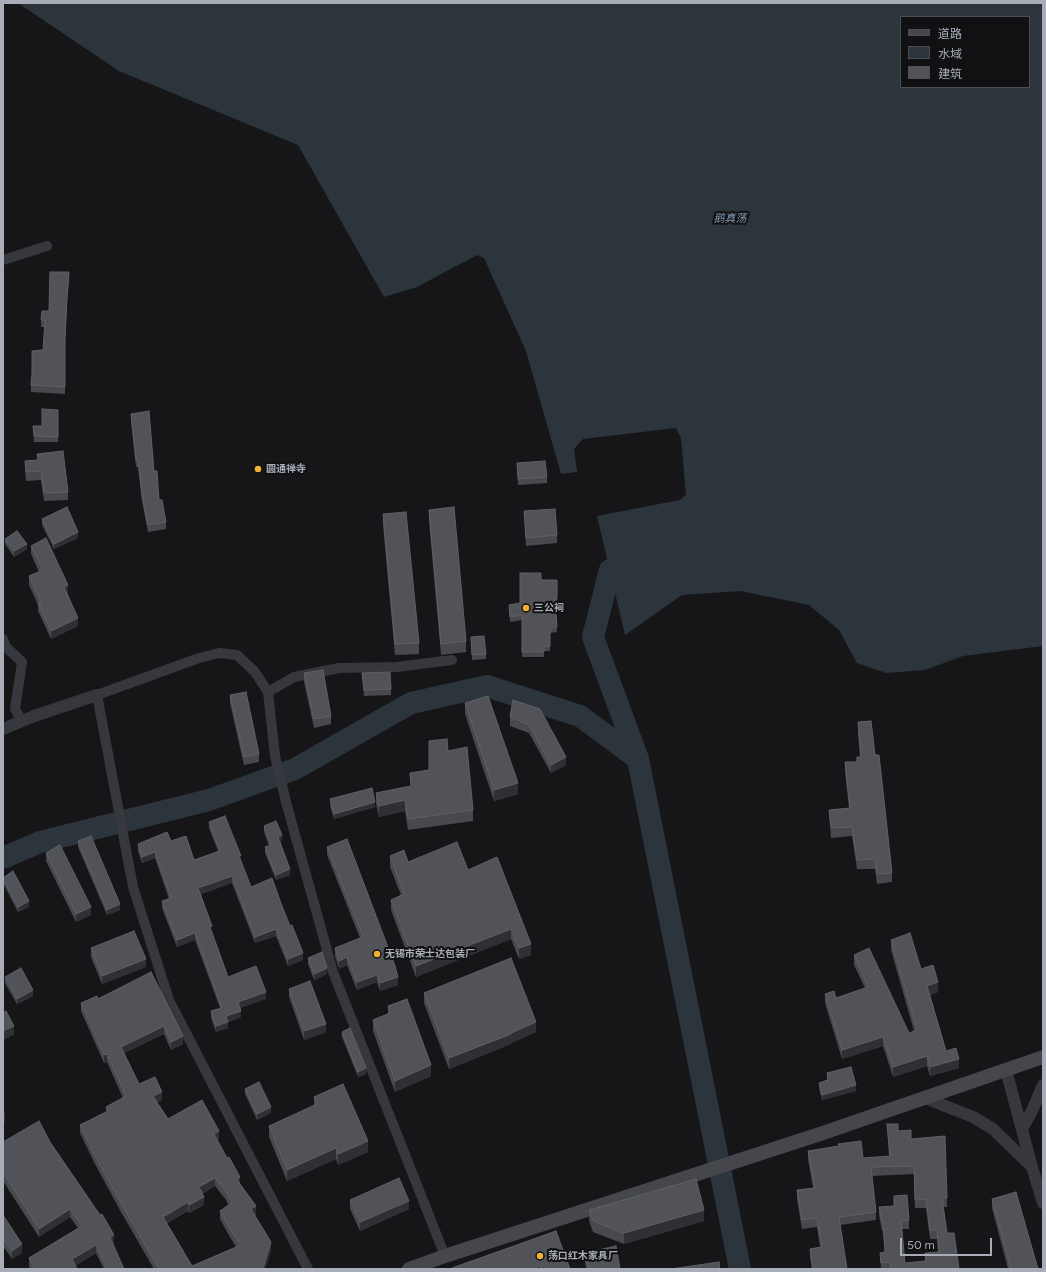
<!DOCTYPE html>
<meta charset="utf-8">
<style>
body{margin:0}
#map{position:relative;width:1046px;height:1272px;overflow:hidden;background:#161618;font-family:Figtree,"Noto Sans SC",sans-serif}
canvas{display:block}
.frame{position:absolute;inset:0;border:4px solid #a8adb8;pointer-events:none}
.legend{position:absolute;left:900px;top:16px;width:130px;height:72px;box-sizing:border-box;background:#111113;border:1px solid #4d4f55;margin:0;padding:5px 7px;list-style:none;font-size:12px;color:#a8adb8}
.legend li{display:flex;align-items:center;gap:8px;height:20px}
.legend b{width:20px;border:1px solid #4d4f55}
.scale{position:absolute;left:900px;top:1238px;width:92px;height:18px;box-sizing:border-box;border:2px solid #a8adb8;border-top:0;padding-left:5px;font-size:12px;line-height:14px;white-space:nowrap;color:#a8adb8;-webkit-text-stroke:3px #111113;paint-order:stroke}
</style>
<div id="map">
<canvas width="1046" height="1272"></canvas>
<div class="frame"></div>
<ul class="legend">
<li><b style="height:5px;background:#45474d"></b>道路</li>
<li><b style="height:11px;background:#2c353c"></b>水域</li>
<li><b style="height:11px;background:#525359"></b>建筑</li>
</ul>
<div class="scale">50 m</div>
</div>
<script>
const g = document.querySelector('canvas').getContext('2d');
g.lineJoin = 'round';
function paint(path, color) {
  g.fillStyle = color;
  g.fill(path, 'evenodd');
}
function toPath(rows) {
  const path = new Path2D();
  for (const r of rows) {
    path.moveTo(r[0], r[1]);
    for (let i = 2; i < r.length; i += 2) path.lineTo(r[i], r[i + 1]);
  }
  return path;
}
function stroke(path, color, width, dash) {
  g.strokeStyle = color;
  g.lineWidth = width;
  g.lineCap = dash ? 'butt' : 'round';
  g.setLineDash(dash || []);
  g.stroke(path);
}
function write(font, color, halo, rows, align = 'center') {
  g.font = font + ' Figtree,"Noto Sans SC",sans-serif';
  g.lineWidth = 4;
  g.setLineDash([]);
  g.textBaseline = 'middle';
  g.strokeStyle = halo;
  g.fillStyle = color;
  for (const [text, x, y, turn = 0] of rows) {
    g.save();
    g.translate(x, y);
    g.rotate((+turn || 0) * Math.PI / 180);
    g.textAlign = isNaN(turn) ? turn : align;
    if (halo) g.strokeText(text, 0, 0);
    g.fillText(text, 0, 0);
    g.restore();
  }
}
paint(toPath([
 [18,3,1043,3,1043,646,963,656,925,670,886,673,857,663,839,630,809,605,740,591,682,595,625,635,597,516,680,500,686,495,681,438,676,428,583,439,574,449,577,472,561,474,526,351,484,258,477,255,417,287,384,297,298,145,119,71],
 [901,17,1029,17,1029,87,901,87]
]), '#2c353c');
stroke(toPath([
 [610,570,593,637,638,759,740,1269],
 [3,858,40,842,209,800,295,769,411,703,487,686,580,716,638,759]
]), '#2c353c', 22);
stroke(toPath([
 [3,260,47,246],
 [3,639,6,647,22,662,15,709,22,721],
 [268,692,294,677,339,668,397,667,452,660],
 [308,1269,169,1000,133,887,97,695,199,658,219,653,237,655,255,672,268,692,275,756,286,802,333,972,445,1256]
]), '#37383d', 10);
stroke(toPath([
 [3,729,34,716,97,695],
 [1006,1070,1032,1167,1043,1203],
 [925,1098,973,1117,993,1129,1031,1166],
 [1022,1129,1032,1111,1043,1085]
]), '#37383d', 12);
stroke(toPath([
 [409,1269,445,1256,823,1133,1043,1057]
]), '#45474d', 14);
paint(toPath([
 [69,279,67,303,65,343,65,394,31,392,31,385,43,350,45,327,41,327,41,320,49,311],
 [58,410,58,442,34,442,33,426,42,426],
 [131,414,154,471,159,500,166,522,166,529,148,532,142,501,138,467,136,467,131,421],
 [37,454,68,492,68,500,44,501,41,480,26,481,25,469,25,461,37,460],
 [517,463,547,477,547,483,518,485],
 [429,510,466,641,466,652,441,655,429,521],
 [524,511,557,535,557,543,526,546],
 [383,514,419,643,419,654,395,655,383,525],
 [42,519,78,538,54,549,42,525],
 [5,539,27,549,14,557,5,544],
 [31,546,68,594,67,594,78,626,51,639,38,611,38,605,29,585,29,576,39,572,31,554],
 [541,580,557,580,557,604,555,604,557,632,550,633,550,651,544,651,544,657,522,657,522,620,510,622,509,605,520,603],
 [471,637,486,654,486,659,472,660],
 [304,673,331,716,331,724,314,728,304,682],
 [362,673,391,689,391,695,364,696],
 [230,695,259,754,259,762,244,765,230,703],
 [513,700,566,765,551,773,529,733,510,726,510,717],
 [465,703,518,794,494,801,465,714],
 [858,722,875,755,892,873,892,882,877,884,875,869,857,869,852,836,831,838,829,810,849,808,845,772,845,762,857,762,857,757,860,757,858,732],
 [448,751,473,810,473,821,408,830,405,811,379,817,376,804,376,793,411,786,410,773,429,770],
 [330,799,375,807,334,819,330,805],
 [209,822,241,861,251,887,282,906,303,960,288,966,276,936,255,943,232,883,201,894,212,933,228,977,266,999,240,1008,241,1017,228,1022,228,1028,216,1032,211,1018,211,1011,220,1008,195,940,177,947,162,908,162,901,169,899,155,858,142,863,138,851,138,844,171,841,194,860,218,851,209,828],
 [264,826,282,841,280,841,290,875,276,880,265,853,265,847,269,846,264,832],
 [78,841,120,910,107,915,78,847],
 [327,847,398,985,380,991,377,982,357,990,347,965,339,969,335,956,335,948,360,938,327,855],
 [46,853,91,915,76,922,46,861],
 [390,856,408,862,468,870,531,955,519,959,511,939,416,977,391,910,391,900,401,895,390,867],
 [3,878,29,907,18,912,3,883],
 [891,940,921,969,938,992,930,995,946,1051,959,1068,930,1076,927,1066,893,1077,883,1046,842,1059,825,1003,825,994,836,998,865,988,854,965,854,955,909,1033,914,1031,891,950],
 [91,948,146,967,102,984,91,957],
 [308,958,327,974,314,980,308,964],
 [151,972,183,1044,171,1050,164,1034,124,1053,139,1084,162,1100,157,1102,168,1119,219,1139,217,1140,256,1214,255,1215,271,1251,265,1269,154,1269,121,1212,95,1164,80,1133,80,1125,106,1112,106,1107,123,1098,107,1062,104,1063,81,1011,81,1003,98,999],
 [215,1186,226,1200,228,1205,220,1211,220,1219,230,1237,236,1247,192,1266,167,1223,188,1211,189,1213,204,1205,202,1194],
 [5,977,33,996,17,1004,5,983],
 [289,989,326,1032,304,1040,289,997],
 [424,993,536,1032,511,1043,511,1044,449,1069,424,1003],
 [388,1006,431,1076,395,1092,373,1031,373,1020,388,1014],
 [342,1032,366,1074,358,1077,342,1037],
 [827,1073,856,1091,822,1100,819,1088,819,1083,827,1080],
 [245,1089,271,1113,257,1120,245,1094],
 [314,1097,368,1152,338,1165,336,1159,287,1181,269,1137,269,1126,314,1106],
 [887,1124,911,1139,947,1198,947,1207,943,1207,947,1233,959,1269,881,1269,880,1253,885,1252,883,1231,882,1231,879,1215,879,1207,909,1220,909,1229,902,1229,905,1263,925,1261,925,1253,938,1252,937,1239,930,1239,926,1208,915,1208,914,1174,872,1176,876,1212,876,1220,840,1225,847,1269,812,1269,810,1258,810,1249,820,1247,817,1227,802,1229,797,1199,797,1190,813,1188,808,1159,808,1151,838,1146,838,1144,863,1158,889,1156],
 [3,1142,50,1142,114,1243,113,1244,124,1269,104,1269,96,1253,75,1266,77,1269,30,1269,29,1266,29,1258,78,1228,70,1217,39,1237,3,1181],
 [992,1199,1038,1269,1008,1269,992,1208],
 [350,1200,409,1209,360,1231,350,1209],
 [589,1210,704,1221,624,1244,593,1232,589,1221],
 [3,1215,22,1253,12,1259,3,1246],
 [585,1253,620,1269,586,1269,585,1263]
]), '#47494d');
paint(toPath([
 [78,532,78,538,54,549,54,544],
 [27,544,27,549,14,557,14,551],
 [68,585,68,594,64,595,64,587],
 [78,618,78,626,51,639,51,631],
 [566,757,566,765,551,773,551,765],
 [518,783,518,794,494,801,494,790],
 [405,800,405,811,379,817,379,806],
 [375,802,375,807,334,819,334,814],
 [282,835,282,841,278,842,278,837],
 [155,852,155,858,142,863,142,857],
 [290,869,290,875,276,880,276,875],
 [232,876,232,883,198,895,198,888],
 [29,901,29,907,18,912,18,907],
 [120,904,120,910,107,915,107,910],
 [91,907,91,915,76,922,76,914],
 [276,929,276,936,255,943,255,937],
 [511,929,511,939,416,977,416,966],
 [195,933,195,940,177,947,177,940],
 [531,944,531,955,519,959,519,948],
 [303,953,303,960,288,966,288,959],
 [347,957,347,965,339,969,339,961],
 [146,959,146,967,102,984,102,976],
 [327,968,327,974,314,980,314,974],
 [377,975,377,982,357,990,357,982],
 [398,977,398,985,380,991,380,983],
 [938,982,938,992,927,995,927,986],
 [33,990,33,996,17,1004,17,999],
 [266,992,266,999,238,1009,238,1002],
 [241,1011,241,1017,226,1022,226,1016],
 [228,1022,228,1028,216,1032,216,1026],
 [536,1022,536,1032,511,1043,511,1044,449,1069,449,1058],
 [326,1024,326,1032,304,1040,304,1031],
 [14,1026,14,1035,3,1040,3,1031],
 [164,1026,164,1034,121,1055,121,1047],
 [183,1036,183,1044,171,1050,171,1042],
 [883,1037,883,1046,842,1059,842,1050],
 [107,1054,107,1062,104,1063,104,1055],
 [927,1056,927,1066,893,1077,893,1067],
 [959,1059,959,1068,930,1076,930,1067],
 [431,1065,431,1076,395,1092,395,1081],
 [366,1068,366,1074,358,1077,358,1072],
 [856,1085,856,1091,822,1100,822,1095],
 [162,1092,162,1100,153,1104,153,1096],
 [271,1107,271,1113,257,1120,257,1114],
 [5,1113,5,1122,3,1123,3,1114],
 [219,1131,219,1139,214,1142,214,1134],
 [368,1141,368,1152,338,1165,338,1154],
 [336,1148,336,1159,287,1181,287,1170],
 [240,1177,240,1186,237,1180],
 [215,1178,215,1186,199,1196,199,1187],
 [204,1197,204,1205,189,1213,189,1205],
 [409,1201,409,1209,360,1231,360,1222],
 [188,1202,188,1211,163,1225,163,1217],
 [256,1206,256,1214,251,1218,251,1209],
 [70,1209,70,1217,39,1237,39,1229],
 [704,1210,704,1221,624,1244,624,1233],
 [114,1235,114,1243,110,1245,110,1237],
 [271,1242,271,1251,265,1269,261,1269],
 [22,1244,22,1253,12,1259,12,1251],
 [96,1245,96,1253,72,1268,72,1259],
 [540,1266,540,1269,532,1269]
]), '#2f3033');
const building = toPath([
 [50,272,69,272,67,297,65,338,65,387,31,385,32,374,32,351,43,350,45,320,41,320,42,311,49,311,50,272],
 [42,409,58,410,58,437,34,436,33,426,42,426,42,409],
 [149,411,154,471,157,471,159,500,162,500,166,522,148,525,142,494,138,460,136,460,131,414,149,411],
 [63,451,68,492,44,493,41,471,26,472,25,461,38,460,37,454,63,451],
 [545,461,547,477,518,479,517,463,545,461],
 [67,507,78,532,54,544,42,519,67,507],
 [454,507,466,641,441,644,429,510,454,507],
 [555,509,557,535,526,538,524,511,555,509],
 [406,512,419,643,395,644,383,514,406,512],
 [17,531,27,544,14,551,5,539,17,531],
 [46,538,68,585,64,587,78,618,51,631,38,603,41,602,29,576,43,570,31,546,46,538],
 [520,573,541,573,541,580,557,580,557,599,555,598,557,627,550,628,550,646,544,646,544,652,522,652,522,615,510,617,509,605,520,603,520,573],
 [484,636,486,654,472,655,471,637,484,636],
 [323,670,331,716,314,719,304,673,323,670],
 [390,672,391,689,364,690,362,673,390,672],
 [246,692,259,754,244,757,230,695,246,692],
 [488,696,518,783,494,790,465,703,488,696],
 [513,700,540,709,566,757,551,765,529,725,510,717,513,700],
 [871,721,875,755,879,755,892,873,877,874,875,859,857,860,852,827,831,828,829,810,850,808,845,762,857,762,857,757,861,757,858,722,871,721],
 [447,739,448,751,467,747,473,810,408,819,405,800,379,806,376,793,411,786,410,773,429,770,429,741,447,739],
 [372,788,375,802,334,814,330,799,372,788],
 [225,816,241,856,239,856,251,887,272,878,282,906,290,926,292,925,303,953,288,959,276,929,255,937,232,876,198,888,212,926,210,927,228,977,256,966,266,992,238,1002,241,1011,226,1016,228,1022,216,1026,211,1011,222,1008,195,933,177,940,162,901,171,898,155,852,142,857,138,844,167,832,171,841,186,836,194,860,220,851,209,822,225,816],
 [276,821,282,835,278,837,290,869,276,875,265,847,271,845,264,826,276,821],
 [91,836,120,904,107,910,78,841,91,836],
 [347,839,395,966,398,977,380,983,377,975,357,982,347,957,339,961,335,948,363,937,327,847,347,839],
 [457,842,468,870,497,857,531,944,519,948,511,929,416,966,391,900,404,894,390,856,404,850,408,862,457,842],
 [60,845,91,907,76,914,46,853,60,845],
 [13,871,29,901,18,907,3,878,13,871],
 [134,931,146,959,102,976,91,948,134,931],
 [910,933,921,969,933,965,938,982,927,986,946,1051,956,1048,959,1059,930,1067,927,1056,893,1067,883,1037,842,1050,825,994,834,991,836,998,868,987,854,955,869,948,909,1033,917,1030,891,940,910,933],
 [322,952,327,968,314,974,308,958,322,952],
 [511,958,536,1022,511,1033,511,1034,449,1058,424,993,511,958],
 [21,968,33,990,17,999,5,977,21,968],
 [151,972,183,1036,171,1042,164,1026,121,1047,139,1084,155,1077,162,1092,153,1096,168,1119,202,1100,219,1131,214,1134,227,1158,229,1157,240,1177,237,1180,256,1206,251,1209,271,1242,263,1268,261,1269,159,1269,121,1203,95,1156,80,1125,108,1111,106,1107,126,1096,107,1054,104,1055,81,1003,97,996,98,999,151,972],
 [215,1178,226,1192,232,1203,220,1211,230,1229,241,1245,192,1266,163,1217,188,1202,189,1205,204,1197,199,1187,215,1178],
 [310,981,326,1024,304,1031,289,989,310,981],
 [407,999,431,1065,395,1081,373,1020,390,1013,388,1006,407,999],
 [6,1011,14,1026,3,1031,3,1013,6,1011],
 [350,1028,366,1068,358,1072,342,1032,350,1028],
 [851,1067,856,1085,822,1095,819,1083,828,1080,827,1073,851,1067],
 [259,1082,271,1107,257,1114,245,1089,259,1082],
 [343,1084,368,1141,338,1154,336,1148,287,1170,269,1126,317,1104,314,1097,343,1084],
 [39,1121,50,1142,100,1215,102,1214,114,1235,110,1237,124,1269,107,1269,96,1245,72,1259,77,1269,35,1269,29,1258,82,1226,70,1209,39,1229,3,1172,3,1142,39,1121],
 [887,1124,898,1124,898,1131,911,1130,911,1139,945,1136,947,1198,942,1198,947,1233,954,1233,959,1269,891,1269,890,1262,881,1263,880,1253,885,1252,883,1222,882,1222,879,1207,894,1206,894,1196,907,1195,909,1220,901,1221,905,1263,926,1261,925,1253,939,1252,937,1230,930,1230,926,1199,915,1200,914,1166,871,1167,876,1212,839,1217,847,1269,813,1269,810,1249,822,1247,817,1218,802,1220,797,1190,815,1188,808,1151,839,1146,838,1144,861,1141,863,1158,890,1156,887,1124],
 [399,1178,409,1201,360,1222,350,1200,399,1178],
 [696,1179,704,1210,624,1233,593,1221,589,1210,696,1179],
 [1016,1192,1038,1269,1011,1269,992,1199,1016,1192],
 [3,1215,22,1244,12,1251,3,1238,3,1215],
 [556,1231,570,1269,541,1269,540,1266,532,1269,453,1269,452,1268,556,1231],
 [616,1246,620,1269,589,1269,585,1253,616,1246],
 [719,1262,720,1269,671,1269,719,1262]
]);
paint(building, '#525359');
stroke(building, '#5f6168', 1);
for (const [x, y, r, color] of [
 [258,469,4,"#f2b134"],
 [526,608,4,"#f2b134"],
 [377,954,4,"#f2b134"],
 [540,1256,4,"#f2b134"]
]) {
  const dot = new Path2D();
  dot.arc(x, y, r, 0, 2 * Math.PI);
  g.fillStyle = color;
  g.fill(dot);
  stroke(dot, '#111113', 1.5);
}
write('bold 10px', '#a8adb8', '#111113', [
 ["圆通禅寺",266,469],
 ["三公祠",534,608],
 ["无锡市荣士达包装厂",385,954],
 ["荡口红木家具厂",548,1256]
], 'left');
write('italic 11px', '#7f9bb3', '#111113', [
 ["鹅真荡",730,219]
]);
</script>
